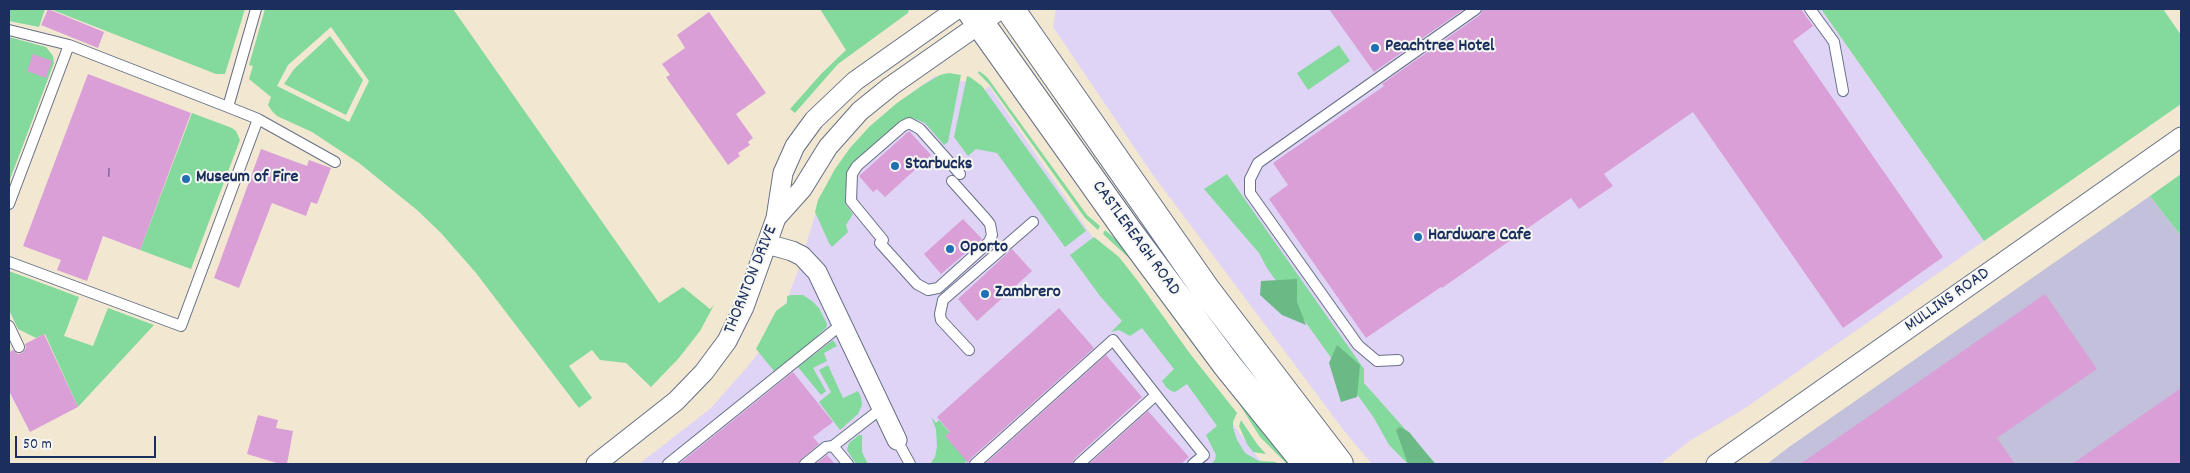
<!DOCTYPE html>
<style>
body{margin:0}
#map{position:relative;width:2190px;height:473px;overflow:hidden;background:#f2e8d2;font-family:Dekko,sans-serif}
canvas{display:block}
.frame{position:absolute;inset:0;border:10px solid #1b2f5e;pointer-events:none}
.scale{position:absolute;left:15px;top:436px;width:141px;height:22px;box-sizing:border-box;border:2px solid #1b2f5e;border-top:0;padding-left:6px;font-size:15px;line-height:18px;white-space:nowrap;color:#1b2f5e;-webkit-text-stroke:4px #f6f6f2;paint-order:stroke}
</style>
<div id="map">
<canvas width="2190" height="473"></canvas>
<div class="frame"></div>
<div class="scale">50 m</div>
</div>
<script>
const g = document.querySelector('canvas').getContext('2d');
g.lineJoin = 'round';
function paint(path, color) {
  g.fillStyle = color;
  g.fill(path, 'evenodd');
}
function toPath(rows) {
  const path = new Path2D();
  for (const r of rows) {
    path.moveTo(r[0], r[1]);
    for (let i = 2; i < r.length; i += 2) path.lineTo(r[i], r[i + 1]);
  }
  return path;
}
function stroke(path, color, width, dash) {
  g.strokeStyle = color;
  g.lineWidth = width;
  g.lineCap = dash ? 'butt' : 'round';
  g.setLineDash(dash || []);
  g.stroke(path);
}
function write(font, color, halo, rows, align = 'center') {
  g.font = font + ' Dekko,sans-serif';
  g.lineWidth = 4;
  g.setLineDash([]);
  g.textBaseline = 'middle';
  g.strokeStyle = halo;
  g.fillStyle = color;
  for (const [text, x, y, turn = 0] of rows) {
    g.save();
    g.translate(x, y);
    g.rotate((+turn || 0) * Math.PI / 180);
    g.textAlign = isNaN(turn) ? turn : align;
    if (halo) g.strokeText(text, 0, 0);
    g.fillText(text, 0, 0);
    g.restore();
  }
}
paint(toPath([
 [1056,9,1821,9,1984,241,1744,409,1691,440,1660,464,1372,464,1345,432,1153,175,1053,27],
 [935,76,979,84,984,91,989,86,1102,251,1263,464,639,464,711,408,749,365,762,348,784,308,798,271,817,209,871,126,894,106]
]), '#dfd4f5');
paint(toPath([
 [2150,196,2181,236,2181,464,1767,464,1789,447]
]), '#c3c0db');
paint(toPath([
 [9,9,45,9,39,27,9,21],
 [50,9,245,9,225,74,216,74],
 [265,9,453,9,659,303,683,287,710,309,714,305,700,331,678,359,651,387,626,363,600,360,592,350,569,366,592,398,579,408,476,273,441,233,417,210,359,163,312,132,277,116,272,111,268,105,271,97,249,79,253,66,249,65],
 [331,27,369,81,349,122,277,86,288,65],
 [820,9,909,9,908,13,838,64,795,113,790,109,821,74,846,50],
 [1821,9,2163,9,2181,35,2181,104,1984,241],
 [330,36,363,80,346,115,284,84,294,69],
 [9,37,46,47,53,56,54,63,9,182],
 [1339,45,1350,61,1308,90,1297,73],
 [979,71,987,77,1087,215,1100,226,1098,230,1085,218,989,84,978,73],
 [949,73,961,75,948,142,944,145,925,123,912,118,903,120,855,163,847,179,845,197,846,205,853,214,846,225,848,232,832,247,829,243,815,212,818,200,835,169,850,148,869,127,897,103,923,85,940,75],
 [967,76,970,77,982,86,1086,231,1065,247,997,153,976,149,968,156,954,137],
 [192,113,232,128,236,131,240,140,191,269,140,250],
 [1227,174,1364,369,1364,383,1436,464,1408,464,1389,445,1374,418,1267,268,1259,253,1204,189],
 [2181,174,2181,236,2150,196],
 [1105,230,1119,242,1292,464,1287,464,1260,437,1240,405,1200,354,1142,275,1129,258,1103,234],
 [1094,237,1119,257,1137,280,1191,355,1237,413,1233,422,1233,428,1237,440,1245,453,1259,461,1276,462,1277,464,1211,464,1215,460,1216,455,1206,435,1217,426,1187,384,1175,392,1171,391,1166,387,1162,381,1174,369,1142,328,1130,336,1119,330,1111,332,1122,321,1100,296,1070,255],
 [9,271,79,297,64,336,93,346,108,308,154,325,78,407,45,334,36,338,18,329,9,310],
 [792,295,803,295,812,301,819,308,827,324,826,328,804,348,774,371,756,349,776,311,787,303,787,296],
 [833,340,837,346,824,353,827,361,813,368,826,391,821,395,798,367],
 [828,365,843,398,858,391,861,397,862,405,858,414,840,430,819,402,831,392,819,370],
 [931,417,936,423,939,420,951,434,967,461,963,464,930,464,935,457,937,447,936,429],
 [1241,420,1257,444,1266,454,1253,452,1247,444,1239,426],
 [859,435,862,435,862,452,868,464,856,464,847,450,849,443]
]), '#84d99c');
paint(toPath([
 [1297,279,1297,302,1306,325,1282,315,1260,295,1261,281],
 [1337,345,1360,365,1357,397,1341,402,1329,363],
 [1400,427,1409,432,1435,464,1408,464,1396,430]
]), '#6bb984');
paint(toPath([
 [48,9,104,32,98,48,41,25],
 [1329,9,1464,9,1374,72],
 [1483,9,1801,9,1813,26,1793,41,1943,257,1843,328,1693,112,1604,174,1613,186,1579,209,1571,198,1442,288,1441,287,1366,338,1269,199,1288,185,1273,163,1384,86,1382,84,1480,15],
 [709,12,766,93,736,114,753,138,748,142,750,145,738,153,740,156,728,165,666,77,670,75,662,64,685,48,677,35],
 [33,54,52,61,46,78,27,71],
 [88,74,191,113,140,250,103,236,87,281,57,270,61,260,23,246],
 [909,131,931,155,885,197,877,189,873,192,859,176],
 [261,149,307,166,309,160,331,168,317,204,311,202,306,216,272,203,239,288,214,278],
 [963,219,982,239,941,274,924,254],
 [1012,249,1032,271,977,321,958,299],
 [2045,294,2097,369,1997,438,2015,464,1800,464],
 [1059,308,1094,348,970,459,968,463,945,436,950,432,937,417],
 [44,334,78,407,30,432,9,391,9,352,13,350,18,354,22,353,26,348,25,344],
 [1106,355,1142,397,1074,459,1072,464,985,464],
 [793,372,833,422,813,437,819,444,801,459,798,464,679,464],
 [2181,388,2181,464,2072,464],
 [1148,411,1189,457,1181,464,1089,464],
 [258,415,278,420,276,428,293,431,287,464,280,464,247,454],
 [827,455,835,464,816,464]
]), '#da9fd7');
const lane = toPath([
 [1810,9,1834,42,1843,91],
 [9,30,69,45,228,107,258,119,335,162],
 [228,107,256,9],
 [9,204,69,45],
 [883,240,851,201,852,174,857,166,903,126,909,123,920,129,960,174],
 [880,243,917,284,928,290,938,288,989,242,992,235,990,224,986,219,952,181],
 [9,262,181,326,258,119],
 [9,326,19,347],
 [969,350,941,320,940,314,943,300,1033,222],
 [1398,360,1377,361,1358,345,1250,193,1250,179,1258,163,1476,9],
 [897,440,910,464],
 [833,446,882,408],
 [668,464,842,324],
 [805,464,826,447,833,446,848,464],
 [975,464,1113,340,1156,395],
 [1079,464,1156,395,1204,455,1193,464]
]);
const street = toPath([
 [776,218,802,189,828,147,860,111,891,86,1001,9],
 [767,244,792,251,802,256,817,272,897,440],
 [596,464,676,401,704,372,727,341,744,307,776,218,783,173,795,146,814,120,855,81,957,9],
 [1716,464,2181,137]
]);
const primary = toPath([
 [970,9,1127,230,1227,365,1307,464],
 [1010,9,1206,290,1339,464]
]);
stroke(lane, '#667087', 12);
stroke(street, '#667087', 21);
stroke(primary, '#667087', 30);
stroke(lane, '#fff', 10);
stroke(street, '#fff', 19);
stroke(primary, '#fff', 28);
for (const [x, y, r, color] of [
 [1375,48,5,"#1f6fb2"],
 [895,166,5,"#1f6fb2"],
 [186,179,5,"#1f6fb2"],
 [1418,237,5,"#1f6fb2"],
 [950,249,5,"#1f6fb2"],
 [985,294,5,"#1f6fb2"]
]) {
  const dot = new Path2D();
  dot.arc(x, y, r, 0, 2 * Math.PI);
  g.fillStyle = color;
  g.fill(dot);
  stroke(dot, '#f6f6f2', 2);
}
write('15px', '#4b4b7c', null, [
 ["1",109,175]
]);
write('bold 18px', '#1b2f5e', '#f6f6f2', [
 ["Peachtree Hotel",1385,48],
 ["Starbucks",905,166],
 ["Museum of Fire",196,179],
 ["Hardware Cafe",1428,237],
 ["Oporto",960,249],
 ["Zambrero",995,294]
], 'left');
write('18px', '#1b2f5e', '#f6f6f2', [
 ["CASTLEREAGH ROAD",1135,239,54],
 ["THORNTON DRIVE",752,280,-68],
 ["MULLINS ROAD",1948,301,-35]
]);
</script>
